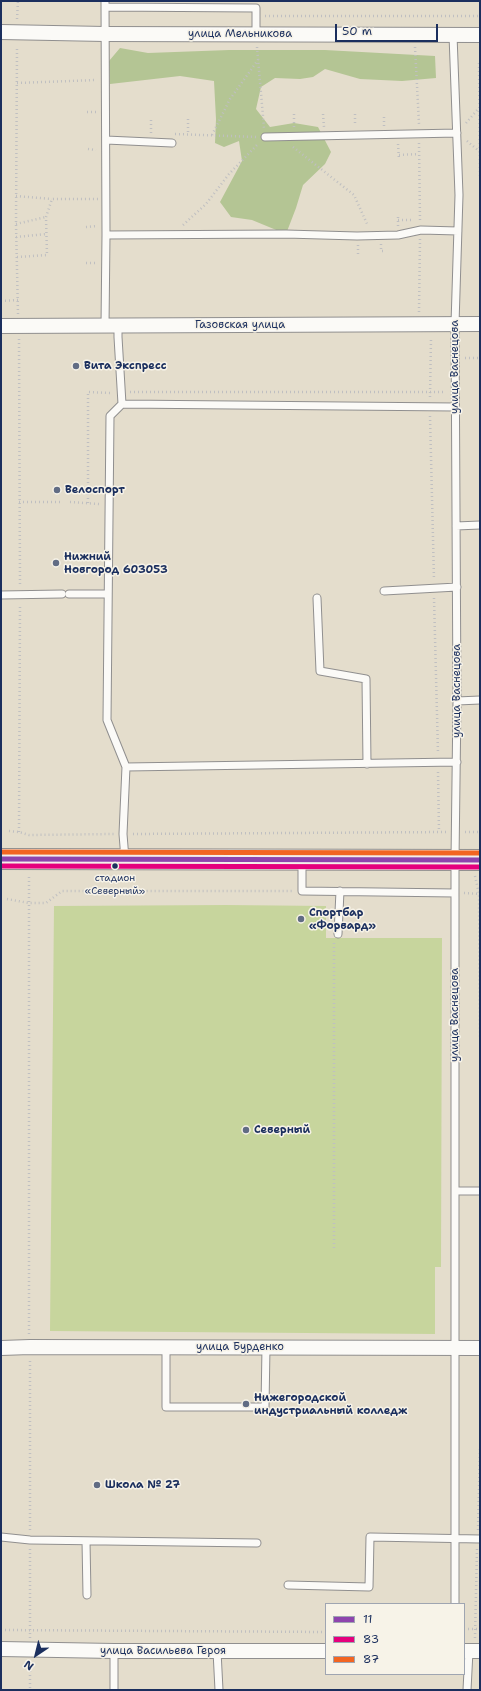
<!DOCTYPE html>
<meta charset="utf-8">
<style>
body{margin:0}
#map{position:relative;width:481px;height:1691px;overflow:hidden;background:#e4ddcc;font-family:"Shantell Sans",sans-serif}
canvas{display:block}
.frame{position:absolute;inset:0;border:2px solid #1b2f5e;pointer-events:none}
.legend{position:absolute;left:325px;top:1603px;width:140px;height:72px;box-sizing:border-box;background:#f7f3e8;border:1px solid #9fa5b1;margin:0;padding:5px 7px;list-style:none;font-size:12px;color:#1b2f5e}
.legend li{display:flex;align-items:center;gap:8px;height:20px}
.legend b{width:20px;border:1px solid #9fa5b1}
.north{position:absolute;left:16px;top:1635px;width:40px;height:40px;-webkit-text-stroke:3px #f7f3e8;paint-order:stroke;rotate:215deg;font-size:11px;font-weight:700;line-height:16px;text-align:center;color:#1b2f5e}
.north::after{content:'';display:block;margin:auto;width:14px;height:18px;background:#1b2f5e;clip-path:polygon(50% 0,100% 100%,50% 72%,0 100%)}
.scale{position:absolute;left:335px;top:24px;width:103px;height:18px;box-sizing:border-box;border:2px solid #1b2f5e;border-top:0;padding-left:5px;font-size:12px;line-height:14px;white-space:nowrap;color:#1b2f5e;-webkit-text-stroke:3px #f7f3e8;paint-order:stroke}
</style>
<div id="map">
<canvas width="481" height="1691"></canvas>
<div class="frame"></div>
<ul class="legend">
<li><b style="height:5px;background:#8e44ad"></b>11</li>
<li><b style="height:5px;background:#e5007d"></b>83</li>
<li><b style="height:5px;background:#f26522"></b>87</li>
</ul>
<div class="north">N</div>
<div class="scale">50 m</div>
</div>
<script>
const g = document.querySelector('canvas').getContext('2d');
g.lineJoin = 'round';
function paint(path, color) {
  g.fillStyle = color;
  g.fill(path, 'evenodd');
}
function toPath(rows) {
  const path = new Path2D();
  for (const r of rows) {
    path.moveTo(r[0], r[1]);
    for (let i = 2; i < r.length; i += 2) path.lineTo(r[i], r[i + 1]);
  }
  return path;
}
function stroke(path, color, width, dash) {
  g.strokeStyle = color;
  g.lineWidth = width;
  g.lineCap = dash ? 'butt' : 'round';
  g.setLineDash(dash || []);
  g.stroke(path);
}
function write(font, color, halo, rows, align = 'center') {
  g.font = font + ' "Shantell Sans",sans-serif';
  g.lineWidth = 3;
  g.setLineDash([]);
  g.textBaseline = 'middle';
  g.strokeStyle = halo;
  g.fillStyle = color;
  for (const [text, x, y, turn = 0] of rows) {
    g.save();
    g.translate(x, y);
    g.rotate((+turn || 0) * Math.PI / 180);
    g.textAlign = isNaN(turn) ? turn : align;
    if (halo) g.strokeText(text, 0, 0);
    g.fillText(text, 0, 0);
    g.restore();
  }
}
paint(toPath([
 [226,905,326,906,326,938,442,938,441,1267,435,1267,435,1334,50,1331,54,906]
]), '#c7d59d');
paint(toPath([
 [120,48,148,53,229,50,325,50,435,56,436,78,402,81,360,79,325,69,313,77,300,79,275,78,261,87,256,109,270,127,294,123,318,127,331,152,325,164,303,185,296,208,286,234,252,220,231,217,220,202,242,161,239,141,224,147,215,143,216,119,214,81,180,76,110,84,109,61]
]), '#b4c594');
const service = toPath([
 [105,1,106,235,105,326],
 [105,7,256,8,256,35],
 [453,35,459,195,455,324,457,701,455,860,455,1604],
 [265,137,457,133],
 [106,140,172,143],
 [106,235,286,234,357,236,398,235,421,230,458,231],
 [118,326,118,337,122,404,110,416,107,720,126,767,123,834,125,859],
 [122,404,455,407],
 [456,526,480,525],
 [384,591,457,587],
 [69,594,107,594],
 [1,595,62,594],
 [317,598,320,671,366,679,367,764],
 [457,701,480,700],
 [126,767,457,762],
 [302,862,302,891,455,893],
 [338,934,340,891],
 [455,1191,480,1191],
 [166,1347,166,1407,265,1407,266,1347],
 [1,1537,30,1540,257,1543],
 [86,1541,87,1595],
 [288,1585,369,1587,370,1537,480,1539],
 [114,1651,114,1690],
 [217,1651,219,1690],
 [467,1690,469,1651]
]);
const minor = toPath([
 [1,32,105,34,480,35],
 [1,326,480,324],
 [1,1348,30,1347,480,1348],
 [1,1649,114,1651,326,1651],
 [464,1651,480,1651]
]);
const secondary = toPath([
 [1,859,480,860]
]);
stroke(service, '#908f8f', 9);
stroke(minor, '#908f8f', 16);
stroke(secondary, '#908f8f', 22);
stroke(toPath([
 [265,16,480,16],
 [17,19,18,1],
 [257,47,264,128],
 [415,47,419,124],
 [17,49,16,224,18,314],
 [480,60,479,60,480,177],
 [17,83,96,80],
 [87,112,97,112],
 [323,114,324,127],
 [355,114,355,126],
 [188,119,188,134],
 [151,120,151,133],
 [466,123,479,108],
 [384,126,384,114],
 [294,127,294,113],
 [175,134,256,137],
 [212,135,230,99,258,60],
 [467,141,480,152],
 [419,143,420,220],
 [398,144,399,160],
 [293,147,354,195,368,226],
 [88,149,96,150],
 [399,155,419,154],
 [16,196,52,199],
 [398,220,414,220],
 [16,224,46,217],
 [183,225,206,204,229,174,258,144],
 [398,226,398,214],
 [86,227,97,226],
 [16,237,47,234],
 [381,244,381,251,385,251],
 [358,245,358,255],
 [17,257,47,255,46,217,52,199,98,199],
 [86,263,96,263],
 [1,301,18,300],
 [419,312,420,239],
 [19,339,20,586],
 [465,358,480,358],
 [130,392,445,392],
 [430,397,431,338],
 [430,416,434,579],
 [19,502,62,502],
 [70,502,99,504],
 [88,503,88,392,110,393,110,391],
 [434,598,438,753],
 [438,772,439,832],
 [9,831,19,832,29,835,114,834],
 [19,832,20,605],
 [465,832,480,832],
 [133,834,446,832],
 [475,876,479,894,480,1037],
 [29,877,29,1334],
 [464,893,479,894],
 [7,899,29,903,46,903,62,891,294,891],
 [334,1248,334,942],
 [30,1361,30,1532],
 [478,1530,480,1447],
 [30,1549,30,1638],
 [464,1629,480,1629],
 [1,1630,326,1632],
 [475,1638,477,1549],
 [30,1663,30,1690]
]), '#bfbfc1', 2.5, [1, 3]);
stroke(service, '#fbfaf7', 7);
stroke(minor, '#fbfaf7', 14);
stroke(secondary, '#f4f0e9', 20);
stroke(toPath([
 [1,859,480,860]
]), '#8e44ad', 5);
stroke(toPath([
 [1,866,480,867]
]), '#e5007d', 5);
stroke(toPath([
 [1,852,480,853]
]), '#f26522', 5);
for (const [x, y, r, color] of [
 [76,366,4,"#616c84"],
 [57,490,4,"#616c84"],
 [56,563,4,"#616c84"],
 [115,866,3.5,"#1b2f5e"],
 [301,919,4,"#616c84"],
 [246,1130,4,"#616c84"],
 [246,1404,4,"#616c84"],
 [97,1485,4,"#616c84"]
]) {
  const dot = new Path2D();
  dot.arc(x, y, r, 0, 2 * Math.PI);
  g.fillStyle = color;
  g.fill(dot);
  stroke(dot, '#f7f3e8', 1.5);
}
write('10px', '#1b2f5e', '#f7f3e8', [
 ["стадион",115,878],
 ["«Северный»",115,891]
]);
write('11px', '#1b2f5e', '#f7f3e8', [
 ["улица Мельникова",240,34],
 ["Газовская улица",240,325],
 ["улица Васнецова",455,367,-90],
 ["улица Васнецова",457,691,-90],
 ["улица Васнецова",455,1015,-90],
 ["улица Бурденко",240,1347],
 ["улица Васильева Героя",163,1651]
]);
write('bold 11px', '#1b2f5e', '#f7f3e8', [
 ["Вита Экспресс",84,366],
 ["Велоспорт",65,490],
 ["Нижний",64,557],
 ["Новгород 603053",64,570],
 ["Спортбар",309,913],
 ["«Форвард»",309,926],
 ["Северный",254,1130],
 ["Нижегородской",254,1398],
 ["индустриальный колледж",254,1411],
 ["Школа № 27",105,1485]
], 'left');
</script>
